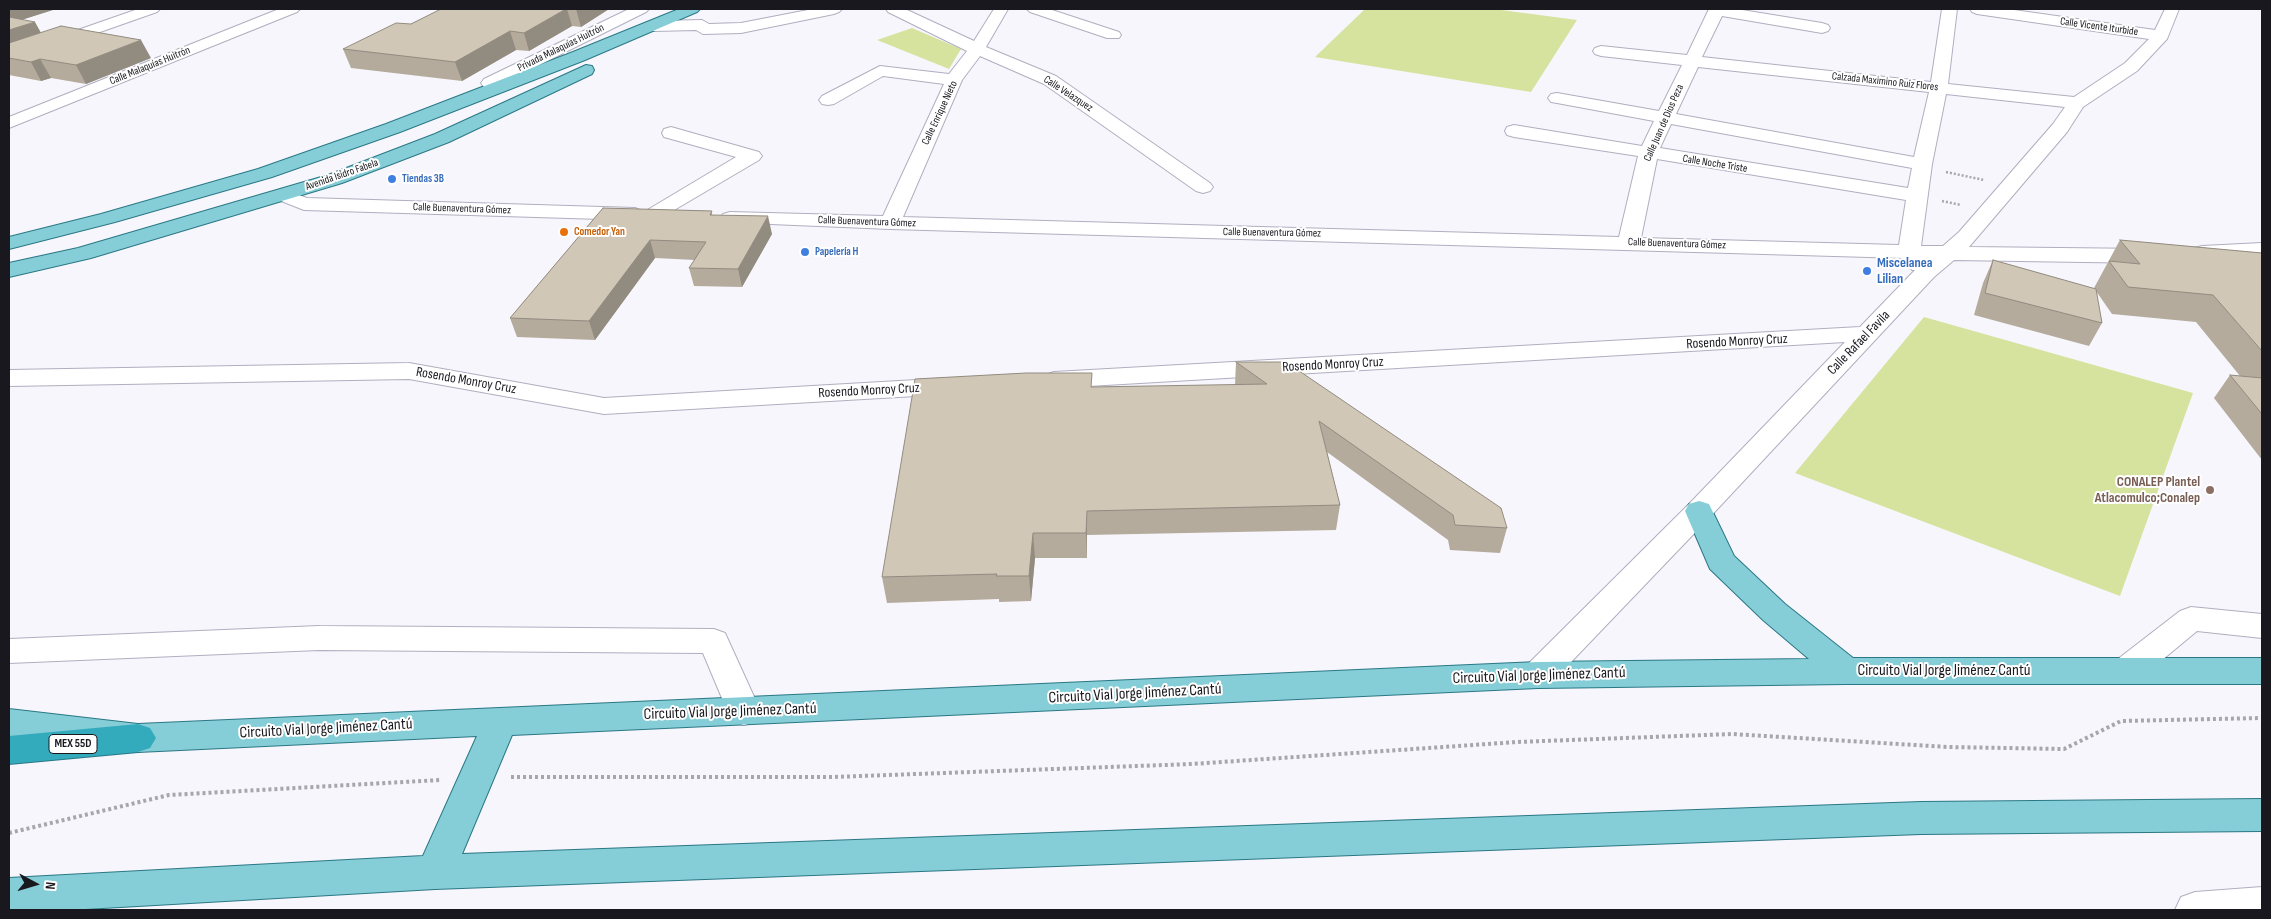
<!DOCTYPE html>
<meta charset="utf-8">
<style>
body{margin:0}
#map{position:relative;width:2271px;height:919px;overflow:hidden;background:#f7f6fd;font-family:"Sofia Sans Condensed",sans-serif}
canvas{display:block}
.frame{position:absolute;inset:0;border:10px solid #19181e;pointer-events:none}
.north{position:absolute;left:10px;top:859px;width:50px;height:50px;-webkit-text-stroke:4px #fff;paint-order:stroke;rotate:96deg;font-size:14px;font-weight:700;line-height:20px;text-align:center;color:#19181e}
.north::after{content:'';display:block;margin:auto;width:18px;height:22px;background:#19181e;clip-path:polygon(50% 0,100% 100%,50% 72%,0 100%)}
</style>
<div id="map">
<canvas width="2271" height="919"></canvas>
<div class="frame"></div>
<div class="north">N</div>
</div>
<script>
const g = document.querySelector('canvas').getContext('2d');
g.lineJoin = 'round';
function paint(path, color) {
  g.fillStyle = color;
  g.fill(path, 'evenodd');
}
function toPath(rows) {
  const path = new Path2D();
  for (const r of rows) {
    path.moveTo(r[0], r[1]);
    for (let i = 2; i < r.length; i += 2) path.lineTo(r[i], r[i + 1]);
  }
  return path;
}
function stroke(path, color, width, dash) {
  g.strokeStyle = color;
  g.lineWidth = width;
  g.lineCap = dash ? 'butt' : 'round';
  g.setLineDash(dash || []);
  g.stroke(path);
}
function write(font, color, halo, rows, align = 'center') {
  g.font = font + ' "Sofia Sans Condensed",sans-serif';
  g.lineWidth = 4;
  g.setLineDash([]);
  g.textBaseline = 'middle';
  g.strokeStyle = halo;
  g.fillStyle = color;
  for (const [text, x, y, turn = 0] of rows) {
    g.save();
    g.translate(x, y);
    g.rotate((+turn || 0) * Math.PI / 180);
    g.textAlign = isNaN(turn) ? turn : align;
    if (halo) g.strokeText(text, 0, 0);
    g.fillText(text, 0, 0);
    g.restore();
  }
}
paint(toPath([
 [1365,9,1494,9,1577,20,1531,92,1315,57],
 [912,28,961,49,949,69,877,40],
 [1924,317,2193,393,2120,596,1795,473]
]), '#d6e39e');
const minor = toPath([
 [138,9,160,9,157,12,9,64,9,54,138,9],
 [279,9,300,9,297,12,9,128,9,117,279,9],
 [629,9,649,9,646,12,507,81,510,85,507,89,501,90,490,88,484,87,481,83,484,79,629,9],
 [813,9,842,9,839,12,834,14,741,33,703,34,696,30,654,31,648,29,646,26,648,23,654,21,702,20,709,24,741,23,813,9],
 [886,9,905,9,974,41,994,9,1008,9,986,47,1056,76,1210,183,1213,187,1210,191,1203,193,1196,191,1044,84,980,56,962,80,903,217,1619,237,1638,156,1514,137,1507,135,1505,131,1507,127,1514,125,1642,146,1654,121,1557,103,1551,102,1548,98,1551,94,1557,93,1659,111,1682,65,1601,56,1595,54,1593,51,1595,48,1601,46,1687,55,1709,9,1736,9,1822,23,1828,25,1830,28,1828,31,1822,33,1722,16,1702,57,1931,82,1942,9,1957,9,1948,84,2074,97,2125,63,2149,39,1977,14,1972,12,1970,9,2007,9,2155,30,2165,9,2179,9,2167,39,2137,71,2083,107,2067,132,1969,247,2149,249,2157,251,2160,256,2157,261,2149,263,1954,260,1934,277,1709,518,1550,684,1538,688,1526,684,1521,675,1526,666,1689,504,1845,342,1054,388,1045,385,1041,380,1045,375,1054,372,1860,327,1915,270,1912,270,1904,258,890,229,723,222,720,218,723,214,730,212,883,216,944,84,883,76,834,104,828,105,822,104,819,100,822,96,880,66,949,74,967,51,888,12,886,9],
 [1698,67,1929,92,1914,157,1676,114,1698,67],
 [1946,94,2065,107,2053,124,1959,232,1943,246,1921,246,1932,164,1946,94],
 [1671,124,1912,168,1908,188,1660,148,1671,124],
 [1657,159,1906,200,1899,245,1641,238,1657,159],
 [1027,9,1049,9,1119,32,1121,35,1119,38,1107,38,1030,12,1027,9],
 [671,127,759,152,762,156,759,160,659,219,652,221,643,217,635,220,304,210,276,199,273,195,276,191,283,189,307,198,635,208,644,212,736,157,664,137,662,133,664,129,671,127],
 [2262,243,2262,257,2202,260,2194,258,2191,253,2194,248,2202,246,2262,243],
 [409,363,604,398,951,378,960,381,964,386,960,391,951,394,604,414,409,379,9,386,9,370,409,363],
 [2191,607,2262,614,2262,638,2197,631,2138,680,2126,684,2114,680,2109,671,2114,662,2180,611,2191,607],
 [319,626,714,629,725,633,761,712,756,722,744,725,732,722,703,653,319,650,9,663,9,639,319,626],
 [2262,887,2262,910,2175,910,2181,897,2195,892,2262,887]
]);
const major = toPath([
 [679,9,700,9,697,12,585,60,400,132,272,177,115,222,9,249,9,237,101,214,258,169,386,124,573,52,679,9],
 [586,65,592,66,594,70,592,74,449,142,342,183,91,258,9,277,9,263,78,248,328,175,435,134,586,65],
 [1699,501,1709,504,1734,556,1785,604,1853,658,2262,658,2262,684,1846,684,1538,688,512,735,462,854,1921,802,2262,799,2262,831,1921,834,435,889,68,910,9,910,9,878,423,856,477,736,138,752,9,737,9,709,138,724,1538,662,1809,659,1763,620,1710,569,1685,511,1689,504,1699,501]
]);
const highway = toPath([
 [138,724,150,728,156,738,150,748,138,752,9,764,9,736,138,724]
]);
stroke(minor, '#b1aebf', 2);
stroke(major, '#2a7885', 2);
stroke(highway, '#2a7885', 2);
stroke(toPath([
 [1946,172,1984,180],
 [1942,201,1961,205]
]), '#a7a6ac', 2.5, [2, 2]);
stroke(toPath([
 [511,777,833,777,1192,764,1517,742,1732,734,1948,747,2064,749,2121,721,2262,718],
 [9,833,169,795,440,780]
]), '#a7a6ac', 4, [3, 3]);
paint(minor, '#fff');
paint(major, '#85cdd7');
paint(highway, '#33abbd');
paint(toPath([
 [9,9,56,9,23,19,41,33,151,58,86,84,51,78,41,81,9,75],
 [441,9,609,9,581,27,572,26,529,51,516,50,462,81,351,68,343,49,411,24],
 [603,208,712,211,712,215,772,234,742,287,694,286,689,268,695,260,655,258,595,340,517,337,510,318],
 [2120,240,2262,253,2262,460,2214,398,2230,375,2240,376,2196,322,2112,314,2096,291,2102,323,2089,346,1974,315,1983,283,1993,260,2095,289,2094,288],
 [1236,362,1507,528,1500,553,1450,550,1448,540,1327,452,1340,505,1336,530,1087,535,1087,558,1035,558,1031,601,999,602,999,599,887,603,882,577,1092,387,1235,385]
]), '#b4ab9d');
paint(toPath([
 [9,9,56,9,9,24],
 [566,9,567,9,572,26,529,51,524,33],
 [576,9,609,9,581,27],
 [35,22,45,40,9,52,9,30],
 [510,31,516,50,462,81,455,62],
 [141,40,151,58,86,84,76,65],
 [40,59,51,78,41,81,31,62],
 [768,216,772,234,742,287,738,269],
 [650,240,655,258,595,340,589,321],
 [1087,511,1087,558,1086,533],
 [1033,533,1035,558,1031,601,1029,576]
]), '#928b80');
const building = toPath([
 [441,9,566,9,524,33,510,31,455,62,343,49,396,23,411,24,441,9],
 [9,17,35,22,9,30,9,17],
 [61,26,141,40,76,65,40,59,31,62,9,58,9,43,61,26],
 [603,208,712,211,710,215,768,216,738,269,689,268,706,242,650,240,589,321,510,318,603,208],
 [2120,240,2262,253,2262,351,2213,295,2128,287,2109,261,2140,264,2120,240],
 [1993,260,2096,289,2102,323,1985,293,1993,260],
 [1236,362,1286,362,1501,508,1507,528,1455,525,1453,515,1319,421,1340,505,1087,511,1086,533,1033,533,1029,576,996,576,997,574,882,577,915,379,1026,373,1092,373,1091,387,1267,384,1236,362],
 [2230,375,2262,378,2262,414,2230,375]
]);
paint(building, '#d1c7b7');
stroke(building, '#928b80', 1);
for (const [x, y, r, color] of [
 [392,179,5,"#3f7fe0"],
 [564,232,5,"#e8710a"],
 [805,252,5,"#3f7fe0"],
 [1867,271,5,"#3f7fe0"],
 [2210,490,5,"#8d6e63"]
]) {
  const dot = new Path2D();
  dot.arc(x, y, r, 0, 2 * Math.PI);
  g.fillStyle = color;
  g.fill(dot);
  stroke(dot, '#fff', 2);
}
write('11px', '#19181e', '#fff', [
 ["Calle Vicente Iturbide",2099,27,8],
 ["Privada Malaquías Huitrón",561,48,-26],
 ["Calle Malaquías Huitrón",150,66,-22],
 ["Calzada Maximino Ruíz Flores",1885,82,6],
 ["Calle Velazquez",1068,94,33],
 ["Calle Enrique Nieto",940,113,-65],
 ["Calle Juan de Dios Peza",1664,123,-66],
 ["Calle Noche Triste",1715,164,9],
 ["Avenida Isidro Fabela",342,175,-19],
 ["Calle Buenaventura Gómez",462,209,2],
 ["Calle Buenaventura Gómez",867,222,2],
 ["Calle Buenaventura Gómez",1272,233,1],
 ["Calle Buenaventura Gómez",1677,244,2]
]);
write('bold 11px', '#366cbe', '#fff', [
 ["Tiendas 3B",402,179],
 ["Papelería H",815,252]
], 'left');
write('bold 11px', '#c56008', '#fff', [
 ["Comedor Yan",574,232]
], 'left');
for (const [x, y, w] of [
 [73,744,48]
]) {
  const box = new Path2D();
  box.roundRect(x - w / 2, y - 9.5, w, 19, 4);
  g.fillStyle = '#fff';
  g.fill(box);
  stroke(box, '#19181e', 1);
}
write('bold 12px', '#19181e', null, [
 ["MEX 55D",73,744]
]);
write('bold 14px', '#366cbe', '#fff', [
 ["Miscelanea",1877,263],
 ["Lilian",1877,279]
], 'left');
write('14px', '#19181e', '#fff', [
 ["Rosendo Monroy Cruz",1737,342,-3],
 ["Calle Rafael Favila",1859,343,-46],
 ["Rosendo Monroy Cruz",1333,365,-3],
 ["Rosendo Monroy Cruz",466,381,10],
 ["Rosendo Monroy Cruz",869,391,-3]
]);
write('bold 14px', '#785e54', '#fff', [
 ["CONALEP Plantel",2200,482],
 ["Atlacomulco;Conalep",2200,498]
], 'right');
write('16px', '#19181e', '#fff', [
 ["Circuito Vial Jorge Jiménez Cantú",1944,671],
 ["Circuito Vial Jorge Jiménez Cantú",1539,676,-2],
 ["Circuito Vial Jorge Jiménez Cantú",1135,694,-3],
 ["Circuito Vial Jorge Jiménez Cantú",730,712,-2],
 ["Circuito Vial Jorge Jiménez Cantú",326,729,-3]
]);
</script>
